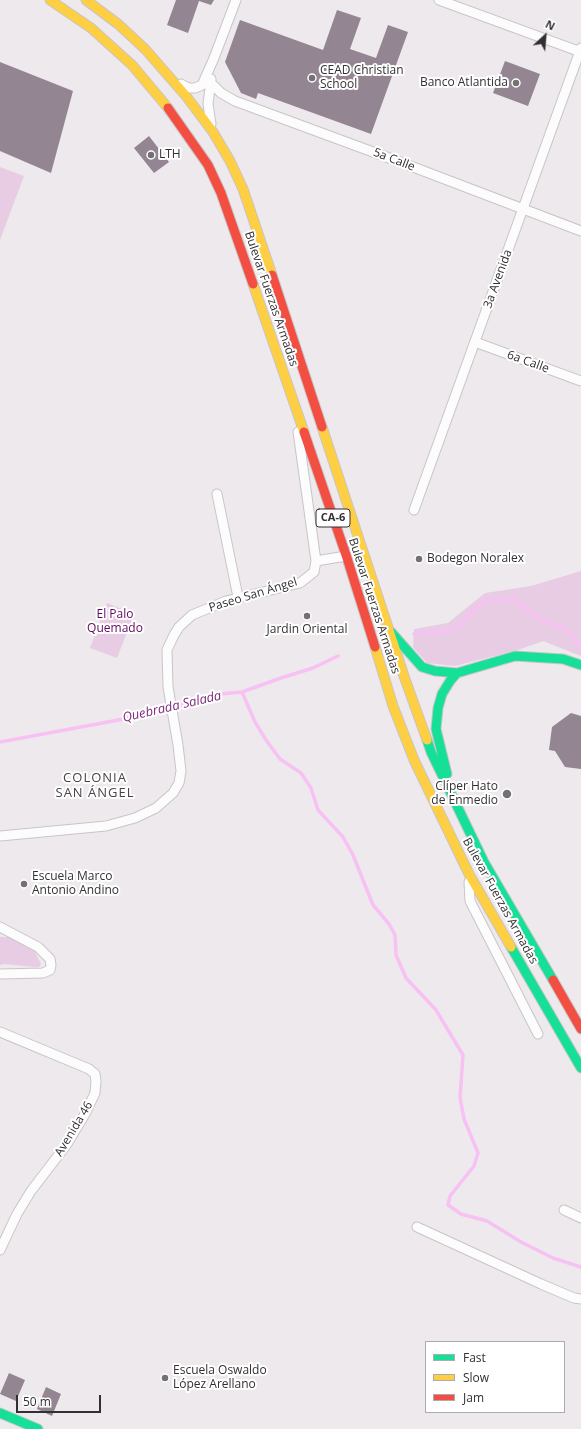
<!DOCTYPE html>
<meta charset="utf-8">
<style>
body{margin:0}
#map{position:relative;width:581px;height:1429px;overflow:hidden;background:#eee9ed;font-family:"Open Sans",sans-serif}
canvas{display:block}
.legend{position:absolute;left:425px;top:1341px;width:140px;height:72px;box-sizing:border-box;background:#fff;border:1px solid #adacad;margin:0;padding:5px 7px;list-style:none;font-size:12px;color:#333033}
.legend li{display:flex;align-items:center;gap:8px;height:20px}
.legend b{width:20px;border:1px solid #adacad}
.north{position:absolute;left:525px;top:16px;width:40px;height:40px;-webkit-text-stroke:3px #fff;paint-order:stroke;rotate:26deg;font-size:11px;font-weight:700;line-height:16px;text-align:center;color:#333033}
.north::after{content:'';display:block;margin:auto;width:14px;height:18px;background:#333033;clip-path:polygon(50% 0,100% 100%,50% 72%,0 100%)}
.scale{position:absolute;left:16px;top:1395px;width:85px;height:18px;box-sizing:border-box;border:2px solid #333033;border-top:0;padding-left:5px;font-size:12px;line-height:14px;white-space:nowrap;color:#333033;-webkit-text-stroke:3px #fff;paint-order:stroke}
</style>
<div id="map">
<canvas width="581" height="1429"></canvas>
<ul class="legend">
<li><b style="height:5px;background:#16e098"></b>Fast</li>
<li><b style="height:5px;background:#ffcf43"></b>Slow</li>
<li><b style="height:5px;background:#f24e42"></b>Jam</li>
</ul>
<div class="north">N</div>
<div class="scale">50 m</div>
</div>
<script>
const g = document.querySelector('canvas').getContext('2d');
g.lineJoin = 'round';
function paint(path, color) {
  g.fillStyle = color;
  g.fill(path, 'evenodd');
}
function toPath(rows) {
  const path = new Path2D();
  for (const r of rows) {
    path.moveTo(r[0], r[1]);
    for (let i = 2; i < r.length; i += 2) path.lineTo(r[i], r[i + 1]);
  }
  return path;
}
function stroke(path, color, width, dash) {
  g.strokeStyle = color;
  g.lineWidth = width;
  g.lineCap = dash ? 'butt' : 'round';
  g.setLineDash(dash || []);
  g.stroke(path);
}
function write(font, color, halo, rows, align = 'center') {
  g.font = font + ' "Open Sans",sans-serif';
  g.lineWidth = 4;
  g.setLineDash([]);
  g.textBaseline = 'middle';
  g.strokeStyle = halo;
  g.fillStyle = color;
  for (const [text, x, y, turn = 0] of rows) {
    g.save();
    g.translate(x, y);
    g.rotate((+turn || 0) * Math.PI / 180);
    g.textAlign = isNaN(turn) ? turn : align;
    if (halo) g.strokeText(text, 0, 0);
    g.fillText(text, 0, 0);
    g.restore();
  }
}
paint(toPath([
 [0,167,24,176,0,240],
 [581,571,581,656,543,641,521,649,455,666,427,663,413,647,414,629,448,623,485,593,531,586],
 [107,603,134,614,117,658,90,648],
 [0,937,8,937,26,945,34,950,41,964,39,967,34,967,5,964,0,965]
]), '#e7cce4');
stroke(toPath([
 [414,634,455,630,484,601,513,599,542,620,567,630,581,648],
 [242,692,255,722,266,740,280,759,301,773,311,788,318,810,343,837,353,855,373,905,389,924,395,935,396,955,406,978,436,1010,463,1055,460,1097,464,1119,478,1153,474,1166,450,1196,448,1205,461,1214,487,1221,521,1242,553,1258,581,1267],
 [0,742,124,719,174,708,199,699,220,694,242,692,281,678,313,668,338,656]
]), '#f7c1f3', 3.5);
paint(toPath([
 [176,0,214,0,211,5,199,1,188,33,167,25],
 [337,10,361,18,350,49,376,58,388,25,408,32,371,134,258,93,256,99,241,93,225,62,240,20,323,50],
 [505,61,540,74,528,106,493,93],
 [0,62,73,91,51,173,0,151],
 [149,136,169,162,154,173,134,148],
 [571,713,581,716,581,769,565,767,555,751,549,750,552,727],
 [9,1373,25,1380,16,1401,0,1394],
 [46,1387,61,1394,52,1416,37,1409]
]), '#938592');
const street = toPath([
 [439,0,581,52],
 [211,83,221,93,235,101,400,162,581,231],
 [181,84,188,88,195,88,202,85,214,58,236,0],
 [211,124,208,104,211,79],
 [475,342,581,381],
 [217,494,238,597],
 [414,510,581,48],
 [316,561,346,556],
 [0,836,106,826,135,818,156,808,173,793,179,783,181,771,178,745,168,687,167,650,174,635,179,627,192,615,226,601,300,583,314,572,316,561,298,432],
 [469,882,470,901,538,1034],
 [0,927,38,947,50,959,51,965,50,970,43,973,0,974],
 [0,1032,89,1069,95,1074,96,1081,95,1093,85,1114,67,1144,31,1191,17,1214,0,1250],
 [564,1210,581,1218],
 [417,1227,541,1284,574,1298,581,1299]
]);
const fast = toPath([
 [391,632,422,667,435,671,457,673,515,656,563,659,581,665],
 [427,740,431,752,484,862,553,980],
 [447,774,436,729,438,708,442,694,450,681,457,673],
 [511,947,581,1068],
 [0,1413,38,1429]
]);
const slow = toPath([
 [50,0,91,28,132,65,168,108],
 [86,0,118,24,145,49,186,96,213,132,230,161,243,189,272,275],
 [253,284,304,432],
 [322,427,405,679,427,740],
 [375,647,393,706,414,760,469,874,511,947]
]);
const jam = toPath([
 [168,108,208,165,221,193,253,284],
 [272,275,322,427],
 [304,432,347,558,375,647],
 [553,980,581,1029]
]);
stroke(street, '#c8c5c8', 11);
stroke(fast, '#c8c5c8', 11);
stroke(slow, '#c8c5c8', 11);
stroke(jam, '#c8c5c8', 11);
stroke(street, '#fcfcfc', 9);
stroke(fast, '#16e098', 9);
stroke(slow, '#ffcf43', 9);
stroke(jam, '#f24e42', 9);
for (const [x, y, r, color] of [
 [312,78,4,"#747174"],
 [516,83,4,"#747174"],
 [151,155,4,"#747174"],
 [419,559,4,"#747174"],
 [307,616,4,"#747174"],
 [507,794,5,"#747174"],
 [24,884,4,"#747174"],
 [165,1378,4,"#747174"]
]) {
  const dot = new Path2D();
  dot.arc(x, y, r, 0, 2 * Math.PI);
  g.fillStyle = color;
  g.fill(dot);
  stroke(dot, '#fff', 1.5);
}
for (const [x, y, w] of [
 [333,518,34]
]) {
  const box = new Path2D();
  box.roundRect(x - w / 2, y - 9, w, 18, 3);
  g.fillStyle = '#fff';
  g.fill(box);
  stroke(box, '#333033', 1);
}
write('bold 11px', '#333033', null, [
 ["CA-6",333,518]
]);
write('12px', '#333033', '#fff', [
 ["CEAD Christian",320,71],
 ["School",320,85],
 ["Banco Atlantida",508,83,"right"],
 ["LTH",159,155],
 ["Bodegon Noralex",427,559],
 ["Jardin Oriental",307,630,"center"],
 ["Clíper Hato",498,787,"right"],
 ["de Enmedio",498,801,"right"],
 ["Escuela Marco",32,877],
 ["Antonio Andino",32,891],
 ["Escuela Oswaldo",173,1371],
 ["López Arellano",173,1385]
], 'left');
write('12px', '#333033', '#fff', [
 ["5a Calle",394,160,21],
 ["3a Avenida",498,279,-70],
 ["Bulevar Fuerzas Armadas",271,299,71],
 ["6a Calle",528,362,20],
 ["Paseo San Ángel",253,595,-17],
 ["Bulevar Fuerzas Armadas",374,606,72],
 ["Bulevar Fuerzas Armadas",500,901,61],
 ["Avenida 46",74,1129,-59]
]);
write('12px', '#620761', '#fff', [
 ["El Palo",115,615],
 ["Quemado",115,629]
]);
write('italic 13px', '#802c7e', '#fff', [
 ["Quebrada Salada",172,707,-13]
]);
g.letterSpacing = '1px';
write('13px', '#494348', '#fff', [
 ["COLONIA",95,778],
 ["SAN ÁNGEL",95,793]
]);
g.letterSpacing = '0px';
</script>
